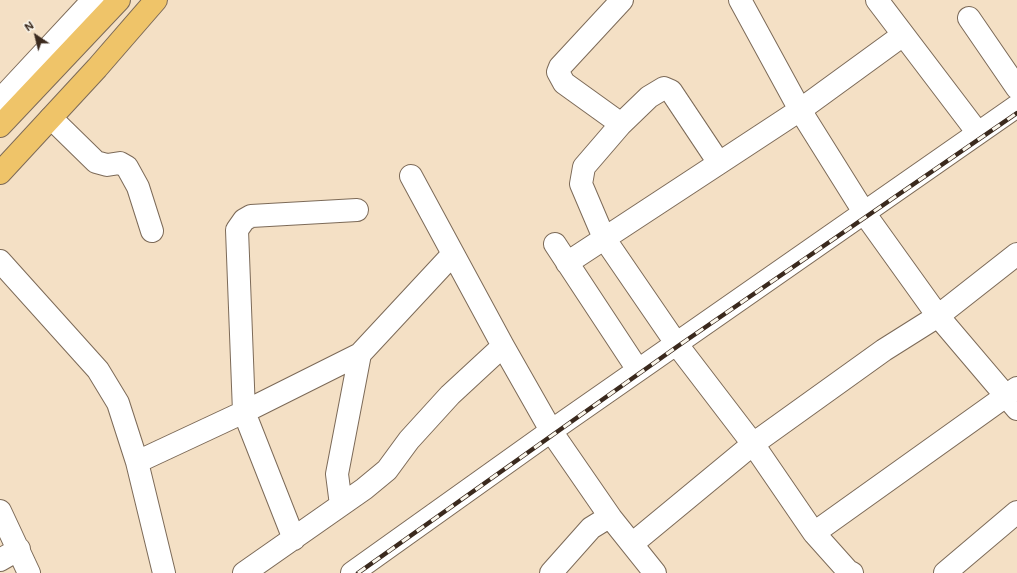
<!DOCTYPE html>
<style>
body{margin:0}
#map{position:relative;width:1017px;height:573px;overflow:hidden;background:#f4e0c5;font-family:Mali,sans-serif}
canvas{display:block}
.north{position:absolute;left:16px;top:16px;width:40px;height:40px;-webkit-text-stroke:3px #fbf7ec;paint-order:stroke;rotate:325deg;font-size:11px;font-weight:700;line-height:16px;text-align:center;color:#3b2a1e}
.north::after{content:'';display:block;margin:auto;width:14px;height:18px;background:#3b2a1e;clip-path:polygon(50% 0,100% 100%,50% 72%,0 100%)}
</style>
<div id="map">
<canvas width="1017" height="573"></canvas>
<div class="north">N</div>
</div>
<script>
const g = document.querySelector('canvas').getContext('2d');
g.lineJoin = 'round';
function toPath(rows) {
  const path = new Path2D();
  for (const r of rows) {
    path.moveTo(r[0], r[1]);
    for (let i = 2; i < r.length; i += 2) path.lineTo(r[i], r[i + 1]);
  }
  return path;
}
function stroke(path, color, width, dash) {
  g.strokeStyle = color;
  g.lineWidth = width;
  g.lineCap = dash ? 'butt' : 'round';
  g.setLineDash(dash || []);
  g.stroke(path);
}
const minor = toPath([
 [740,0,800,110,867,217,938,316,1017,409],
 [877,0,978,133],
 [969,18,1017,88],
 [0,100,93,0],
 [51,118,96,162,107,165,120,163,127,167,138,187,152,231],
 [621,124,564,83,558,72,560,67,622,0],
 [719,163,671,91,664,88,649,97,621,124,584,167,581,184,604,238,678,346,753,444,814,533,1017,388],
 [411,176,503,346,553,434,611,518,655,573],
 [555,244,638,370],
 [0,261,98,370,118,403,137,462,164,573],
 [567,263,800,110,903,35],
 [137,462,244,412,360,354,453,254],
 [341,505,337,474,360,354],
 [0,511,29,573],
 [814,533,848,571,852,573],
 [294,539,244,412,237,230,244,220,251,216,357,210],
 [632,544,753,444,884,350,938,316,1017,254],
 [0,560,19,549],
 [244,573,364,489,387,470,409,440,450,395,503,346],
 [352,573,551,431,1017,106],
 [551,573,591,528,604,520,611,518],
 [945,573,1017,512]
]);
const highway = toPath([
 [0,126,119,0],
 [0,173,97,68,156,0]
]);
stroke(minor, '#7c6a58', 24);
stroke(highway, '#7c6a58', 24);
stroke(minor, '#fff', 22);
stroke(highway, '#efc469', 22);
const rail = toPath([
 [358,573,678,346,1017,113]
]);
stroke(rail, '#3b2a1e', 4.5);
stroke(rail, '#fbf7ec', 3, [9]);
</script>
